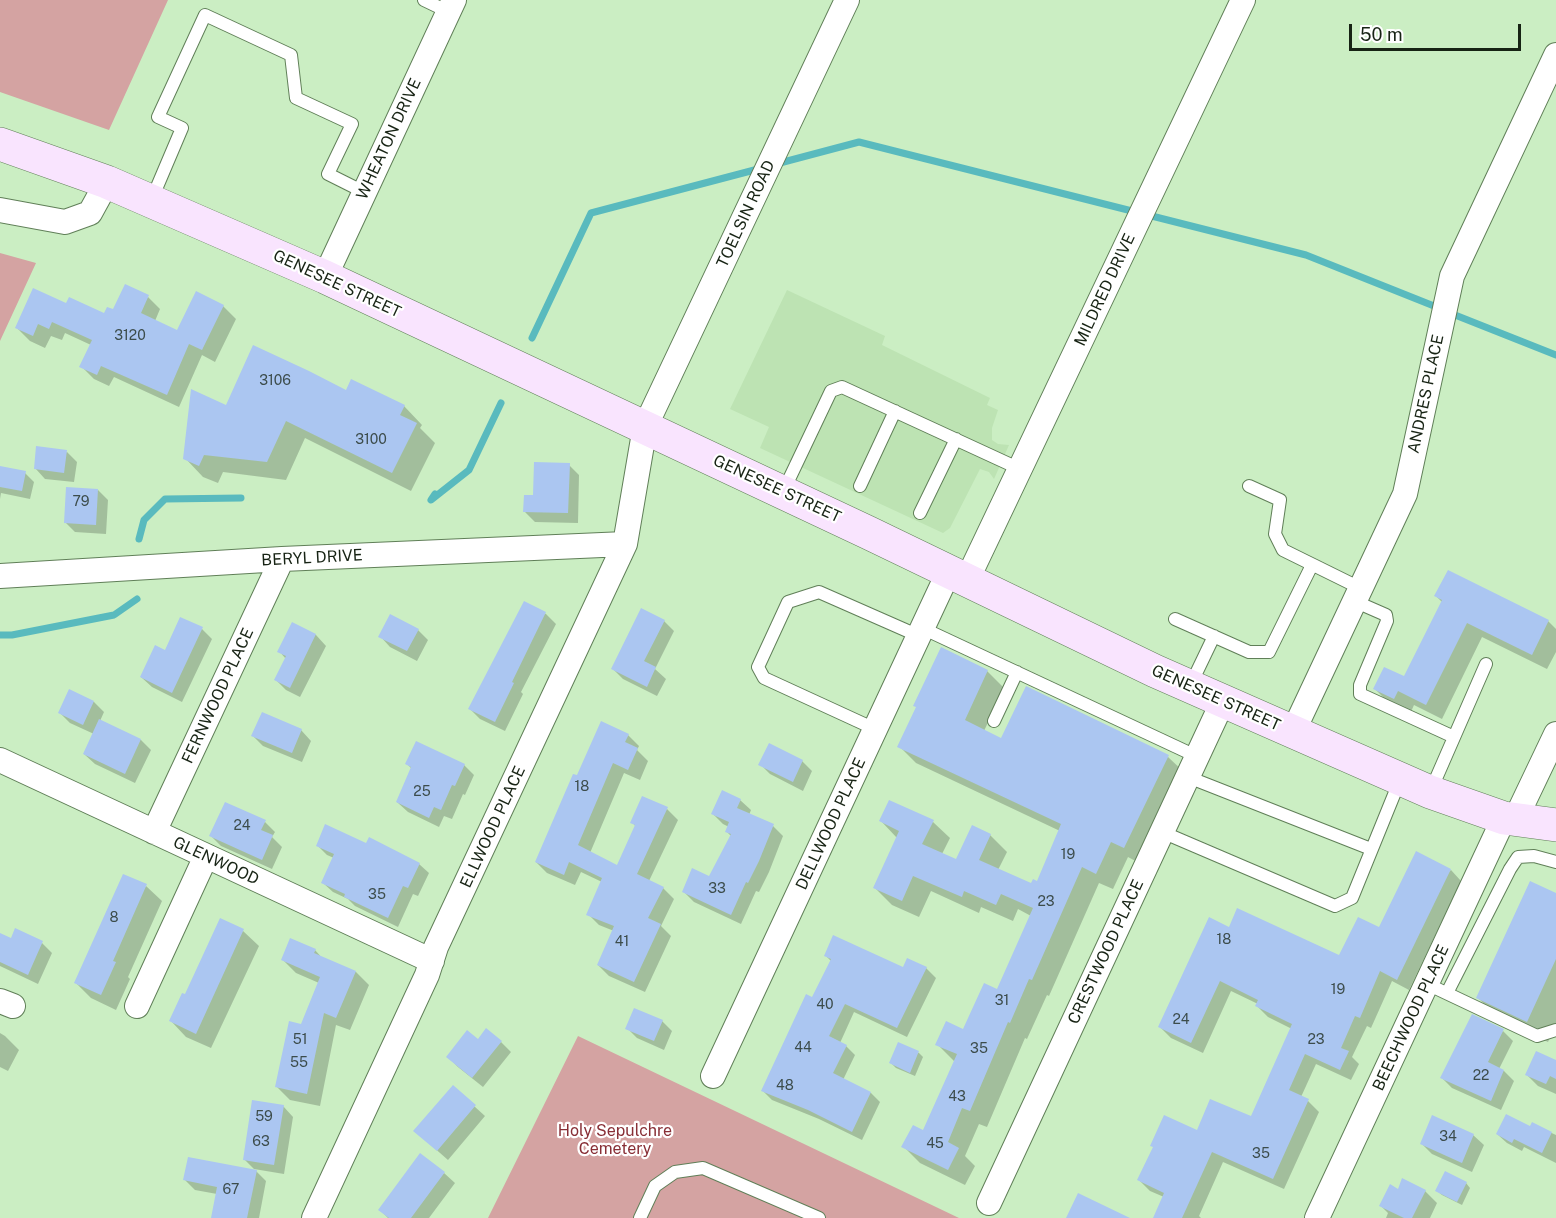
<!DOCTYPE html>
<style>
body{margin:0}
#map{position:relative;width:1556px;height:1218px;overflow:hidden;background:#cbeec3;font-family:"Public Sans",sans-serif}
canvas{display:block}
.scale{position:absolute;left:1349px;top:24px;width:172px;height:27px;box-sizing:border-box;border:3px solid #172314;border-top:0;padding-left:8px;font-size:18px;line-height:21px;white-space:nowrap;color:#172314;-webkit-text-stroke:4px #fff;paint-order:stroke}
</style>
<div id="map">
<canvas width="1556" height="1218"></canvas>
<div class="scale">50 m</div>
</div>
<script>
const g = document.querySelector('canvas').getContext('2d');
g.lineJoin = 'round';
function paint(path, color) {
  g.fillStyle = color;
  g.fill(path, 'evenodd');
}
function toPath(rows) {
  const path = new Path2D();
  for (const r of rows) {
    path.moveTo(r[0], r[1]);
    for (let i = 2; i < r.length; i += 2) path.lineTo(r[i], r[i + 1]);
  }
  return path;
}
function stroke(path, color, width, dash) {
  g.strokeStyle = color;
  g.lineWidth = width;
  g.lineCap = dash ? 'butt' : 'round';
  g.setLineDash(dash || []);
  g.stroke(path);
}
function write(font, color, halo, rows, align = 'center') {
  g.font = font + ' "Public Sans",sans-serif';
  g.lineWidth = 4.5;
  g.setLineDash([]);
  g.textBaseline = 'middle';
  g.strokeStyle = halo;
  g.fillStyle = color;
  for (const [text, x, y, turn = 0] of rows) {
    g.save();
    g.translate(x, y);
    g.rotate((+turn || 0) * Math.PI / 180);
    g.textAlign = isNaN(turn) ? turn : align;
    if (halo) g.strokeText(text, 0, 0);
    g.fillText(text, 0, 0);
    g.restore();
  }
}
paint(toPath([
 [787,290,885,336,882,345,990,398,987,405,998,410,992,428,992,440,998,444,1009,445,994,479,989,472,980,469,950,528,943,533,760,448,769,427,730,409]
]), '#bde3b3');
paint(toPath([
 [0,0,168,0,109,130,0,92],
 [0,253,36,263,0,341],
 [578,1036,959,1218,488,1218]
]), '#d4a3a2');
paint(toPath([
 [148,297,160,309,155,321,178,332,223,306,236,319,215,362,202,355,179,407,114,377,109,386,94,379,81,366,91,345,65,333,62,340,51,336,45,348,30,341,17,328,67,305,105,315],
 [347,392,404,406,422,425,420,428,435,443,411,491,305,438,286,480,223,472,218,483,203,477,185,458,227,407],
 [67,452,77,462,74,482,45,479,35,468],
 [569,465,579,475,578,523,535,522,525,512,534,497],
 [0,471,25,473,34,482,30,499,1,493,0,499],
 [98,490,108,500,106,534,75,532,65,522],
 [1448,572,1548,621,1556,629,1556,652,1547,669,1482,637,1442,719,1414,705,1410,714,1390,704,1375,689,1404,678,1442,602,1436,596],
 [525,603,546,614,556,624,521,692,523,694,505,731,480,719,470,709],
 [181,619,202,629,212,639,182,702,152,687,141,677,165,652],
 [664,621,674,631,655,669,666,679,657,696,623,679,613,669],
 [292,624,316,635,326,646,300,697,286,690,276,680,286,659,279,651],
 [418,630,428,640,417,661,390,647,380,636],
 [987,671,1004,688,984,731,1002,740,1168,757,1185,773,1141,864,1128,857,1113,889,1099,883,1049,996,1047,995,1027,1039,1025,1038,987,1127,979,1124,965,1156,975,1166,965,1185,920,1163,903,1146,924,1132,955,1062,937,1044,964,1031,997,991,1031,916,1018,909,1013,921,981,907,979,913,931,891,919,917,892,905,875,888,897,838,881,821,933,822,950,838,942,854,957,861,990,835,1007,852,998,870,1032,885,1037,883,1060,831,916,763,899,746],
 [70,691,94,702,104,712,100,721,141,740,151,750,135,783,95,764,84,754,94,734,70,723,60,713],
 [301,730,311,741,302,762,263,746,253,736],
 [628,735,639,746,637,750,648,761,640,780,624,773,590,853,617,867,636,827,632,822,667,809,678,820,649,881,663,888,674,899,661,926,671,936,645,992,609,976,598,965,614,931,599,925,588,914,602,882,581,872,575,885,547,873,536,862,577,777],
 [802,761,812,771,803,791,770,774,760,764],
 [407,764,464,765,474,775,465,795,463,794,452,819,444,816,439,827,408,812,397,802,412,769],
 [740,800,751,810,749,815,773,826,783,836,769,872,759,892,756,891,741,924,694,902,683,891,710,878,731,836,727,832,729,827,723,824,713,814],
 [265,822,275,832,272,837,282,847,272,869,221,846,211,836],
 [317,845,367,845,419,864,429,873,418,896,413,894,398,927,355,906,348,899,333,892,323,883,334,858,327,855],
 [1451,870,1461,881,1409,990,1392,981,1371,1028,1367,1026,1352,1057,1359,1064,1351,1080,1316,1064,1301,1097,1308,1101,1319,1112,1284,1189,1223,1162,1199,1216,1201,1218,1154,1218,1164,1197,1150,1191,1139,1180,1198,1132,1252,1118,1292,1029,1268,1017,1257,1006,1258,1004,1231,991,1203,1053,1171,1038,1160,1027,1230,929,1340,957,1380,929],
 [146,886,162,901,128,977,130,979,116,1010,91,998,76,983],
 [1556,895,1556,1024,1548,1042,1499,1018,1478,998],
 [221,920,243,931,259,946,211,1048,186,1037,171,1021,185,996],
 [0,935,11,940,42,943,52,953,38,984,0,966],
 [315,950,323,959,356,972,369,985,350,1030,336,1025,320,1106,290,1100,277,1087,319,983,296,973,283,960],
 [826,956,904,969,926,968,936,978,907,1037,854,1012,840,1043,846,1046,855,1055,843,1080,871,1093,880,1102,862,1140,819,1119,772,1100,762,1090,813,999,831,961],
 [662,1021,672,1031,664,1050,637,1038,627,1028],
 [1503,1031,1513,1041,1499,1069,1504,1071,1514,1081,1501,1110,1452,1088,1442,1078],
 [0,1033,5,1036,19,1050,8,1071,0,1067],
 [478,1041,501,1042,511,1052,483,1087,458,1067,448,1057],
 [899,1044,919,1053,923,1057,915,1076,896,1068,891,1063],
 [1556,1062,1556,1094,1538,1086,1527,1075],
 [453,1087,485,1116,448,1160,415,1131],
 [283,1106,293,1117,284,1174,254,1169,244,1159],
 [1532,1124,1556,1135,1556,1163,1524,1147,1522,1151,1507,1143,1497,1134,1530,1128],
 [1473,1135,1484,1145,1472,1172,1432,1154,1422,1144],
 [256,1171,266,1181,259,1218,212,1218,217,1194,195,1190,185,1180],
 [444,1173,455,1183,429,1218,388,1218,380,1210],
 [1466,1183,1470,1188,1462,1205,1442,1195,1437,1191],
 [1398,1191,1425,1191,1437,1203,1430,1218,1386,1218,1388,1213,1381,1206]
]), '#0003');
stroke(toPath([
 [776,164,859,142,1306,255,1439,308],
 [1450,313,1556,355],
 [532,338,591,213,762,168],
 [435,494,431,500,469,470,501,403],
 [139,539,144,520,165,499,241,498],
 [0,635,12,635,114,615,137,599]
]), '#59babe', 7);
paint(toPath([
 [125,284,149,295,141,313,177,330,196,291,224,305,202,350,189,344,167,395,101,366,97,375,79,367,92,340,52,322,49,329,38,324,33,336,15,328,33,288,66,303,69,297,104,313,107,307,113,309],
 [253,345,309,371,346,390,351,379,405,405,400,415,417,423,392,473,286,421,267,462,204,455,199,466,183,459,191,389,226,405],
 [36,446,67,450,64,473,34,469],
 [534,462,570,463,568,513,523,512,524,495,533,495],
 [0,466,26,471,22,491,0,487],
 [66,487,98,489,96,525,64,523],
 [1448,570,1549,620,1532,655,1467,623,1426,705,1398,691,1394,699,1373,689,1384,667,1404,676,1442,600,1434,596],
 [524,601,546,612,512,682,514,683,495,722,468,709],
 [641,608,665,620,644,661,656,667,647,687,611,669],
 [390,614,419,629,407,651,378,637],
 [180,617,203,627,172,693,140,677,155,645,165,650],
 [292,622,316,634,290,688,274,680,286,656,277,652],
 [941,647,988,670,965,720,1001,738,1026,686,1169,755,1124,848,1111,842,1096,874,1082,867,1032,980,1029,979,1010,1023,1008,1022,970,1111,962,1108,948,1142,959,1148,948,1170,901,1147,913,1125,923,1130,957,1054,935,1045,946,1021,963,1029,984,983,997,989,1033,908,1001,894,996,905,964,891,962,897,913,876,902,901,873,888,899,831,879,821,889,800,934,820,922,844,956,859,972,825,991,834,979,860,1031,883,1033,879,1037,881,1061,824,897,747,916,707,913,706],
 [69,689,94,701,83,725,58,713],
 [262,712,302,729,292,753,251,736],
 [99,719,141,739,125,774,83,754],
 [601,721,629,734,625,742,638,748,628,770,613,763,578,845,617,865,635,825,630,823,642,796,668,807,637,874,664,887,648,918,661,924,634,982,597,965,614,926,586,915,602,878,569,862,564,875,535,862,573,774,577,775],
 [416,741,465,764,455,786,452,785,441,810,434,807,429,818,396,802,411,767,405,764],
 [769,743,803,760,793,782,758,765],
 [722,790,741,799,737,808,774,824,759,861,748,883,746,882,731,915,682,892,692,868,709,876,731,834,725,832,729,822,711,814],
 [225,802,266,820,261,830,273,835,262,860,209,836],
 [325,824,366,843,369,837,420,863,408,888,403,886,388,918,344,897,345,894,321,883,334,854,316,846],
 [1416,851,1451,869,1397,980,1380,971,1360,1018,1355,1016,1341,1048,1349,1051,1340,1070,1305,1054,1289,1090,1309,1099,1273,1179,1212,1152,1182,1218,1153,1218,1164,1193,1137,1180,1153,1147,1150,1146,1164,1115,1197,1130,1210,1099,1251,1116,1292,1024,1255,1006,1258,1000,1220,981,1191,1043,1158,1027,1209,917,1229,927,1237,908,1339,955,1358,917,1379,927],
 [123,874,147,884,113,961,116,962,101,995,74,983],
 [1530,881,1556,893,1556,959,1527,1022,1476,998],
 [220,918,244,929,196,1034,169,1021,182,993,185,994],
 [15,928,43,941,28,975,0,962,0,933,11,938],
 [833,935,903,967,907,958,927,967,897,1028,845,1004,829,1036,847,1045,833,1073,871,1092,852,1132,808,1110,761,1091,806,994,812,997,831,959,824,956],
 [290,938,316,949,314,953,356,971,336,1018,324,1013,307,1094,275,1087,289,1021,301,1024,320,977,281,960],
 [634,1008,663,1020,654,1041,625,1029],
 [1472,1014,1504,1029,1488,1062,1504,1070,1491,1101,1440,1078],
 [486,1028,502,1041,472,1078,446,1057,467,1030,478,1039],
 [898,1042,919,1051,910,1073,889,1063],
 [1536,1051,1556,1060,1556,1079,1550,1076,1546,1084,1525,1075],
 [453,1085,476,1105,437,1151,413,1131],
 [252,1100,284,1105,274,1165,243,1160],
 [1506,1114,1530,1126,1532,1122,1552,1132,1542,1153,1514,1139,1512,1143,1496,1134],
 [1432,1115,1474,1134,1462,1163,1420,1144],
 [420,1153,445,1172,411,1218,389,1218,378,1210],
 [188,1157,257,1170,247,1218,211,1218,217,1187,183,1180],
 [1445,1171,1467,1182,1457,1202,1435,1191],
 [1402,1178,1426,1190,1412,1218,1404,1218,1379,1206,1390,1184,1398,1189],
 [1078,1193,1130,1218,1066,1218]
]), '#abc6f1');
const lane = toPath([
 [424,0,449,12],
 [151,201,182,128,158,117,205,15,291,55,296,98,352,124,328,174,364,192],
 [860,486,895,411],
 [1249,486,1280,500,1275,534,1283,550,1360,588],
 [783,492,831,391,842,387,1020,469],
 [920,513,956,439],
 [1354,601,1386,615,1387,621,1360,685,1360,694,1454,737],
 [1175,619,1249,652,1269,652,1312,565],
 [922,628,1198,757],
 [1191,684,1214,636],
 [994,721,1017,672],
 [875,729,764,678,758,667,788,602,819,592,919,636],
 [1188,777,1371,849],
 [1431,790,1486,664],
 [1162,832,1335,906,1352,898,1400,780],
 [1427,984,1537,1036,1556,1030],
 [1447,993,1510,869,1518,857,1534,856,1556,862],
 [640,1218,655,1186,675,1172,703,1168,819,1218]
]);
const street = toPath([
 [0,210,65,222,90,213,107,182],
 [325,277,454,0],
 [0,576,282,559,625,544],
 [967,580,1243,0],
 [1293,732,1405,494,1452,276,1556,55],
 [0,760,432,961],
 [1515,820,1556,734],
 [154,832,282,559],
 [0,1001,13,1006],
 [137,1006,206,856],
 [713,1076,949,571],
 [989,1203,1223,701],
 [314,1218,427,975,436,947,625,544,645,427,847,0],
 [1317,1218,1504,818]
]);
const secondary = toPath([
 [0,144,107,182,325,277,869,533,1155,671,1430,792,1504,818,1556,825]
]);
stroke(lane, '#607f58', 14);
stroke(street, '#607f58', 26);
stroke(secondary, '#607f58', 34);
stroke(lane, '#fff', 12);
stroke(street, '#fff', 24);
stroke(secondary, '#f9e4fe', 33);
write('14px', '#3c4c4b', null, [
 ["3120",130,336],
 ["3106",275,381],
 ["3100",371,440],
 ["79",81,502],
 ["18",582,787],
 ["25",422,792],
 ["24",242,826],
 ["19",1068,855],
 ["33",717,889],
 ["35",377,895],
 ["23",1046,902],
 ["8",114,918],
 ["18",1224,940],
 ["41",622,942],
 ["19",1338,990],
 ["31",1002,1001],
 ["40",825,1005],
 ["24",1181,1020],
 ["51",300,1040],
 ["23",1316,1040],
 ["44",803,1048],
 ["35",979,1049],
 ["55",299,1063],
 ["22",1481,1076],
 ["48",785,1086],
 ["43",957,1097],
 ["59",264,1117],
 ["34",1448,1137],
 ["63",261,1142],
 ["45",935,1144],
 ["35",1261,1154],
 ["67",231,1190]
]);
write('16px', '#172314', '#fff', [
 ["WHEATON DRIVE",389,139,-65],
 ["TOELSIN ROAD",746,214,-65],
 ["GENESEE STREET",337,284,25],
 ["MILDRED DRIVE",1105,290,-65],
 ["ANDRES PLACE",1426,394,-78],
 ["GENESEE STREET",777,489,25],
 ["BERYL DRIVE",312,558,-3],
 ["FERNWOOD PLACE",218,696,-65],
 ["GENESEE STREET",1216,698,24],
 ["DELLWOOD PLACE",831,824,-65],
 ["ELLWOOD PLACE",493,827,-65],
 ["GLENWOOD",216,861,25],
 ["CRESTWOOD PLACE",1106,952,-65],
 ["BEECHWOOD PLACE",1411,1018,-65]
]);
write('16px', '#882f36', '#fff', [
 ["Holy Sepulchre",615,1131],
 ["Cemetery",615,1149]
]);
</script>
